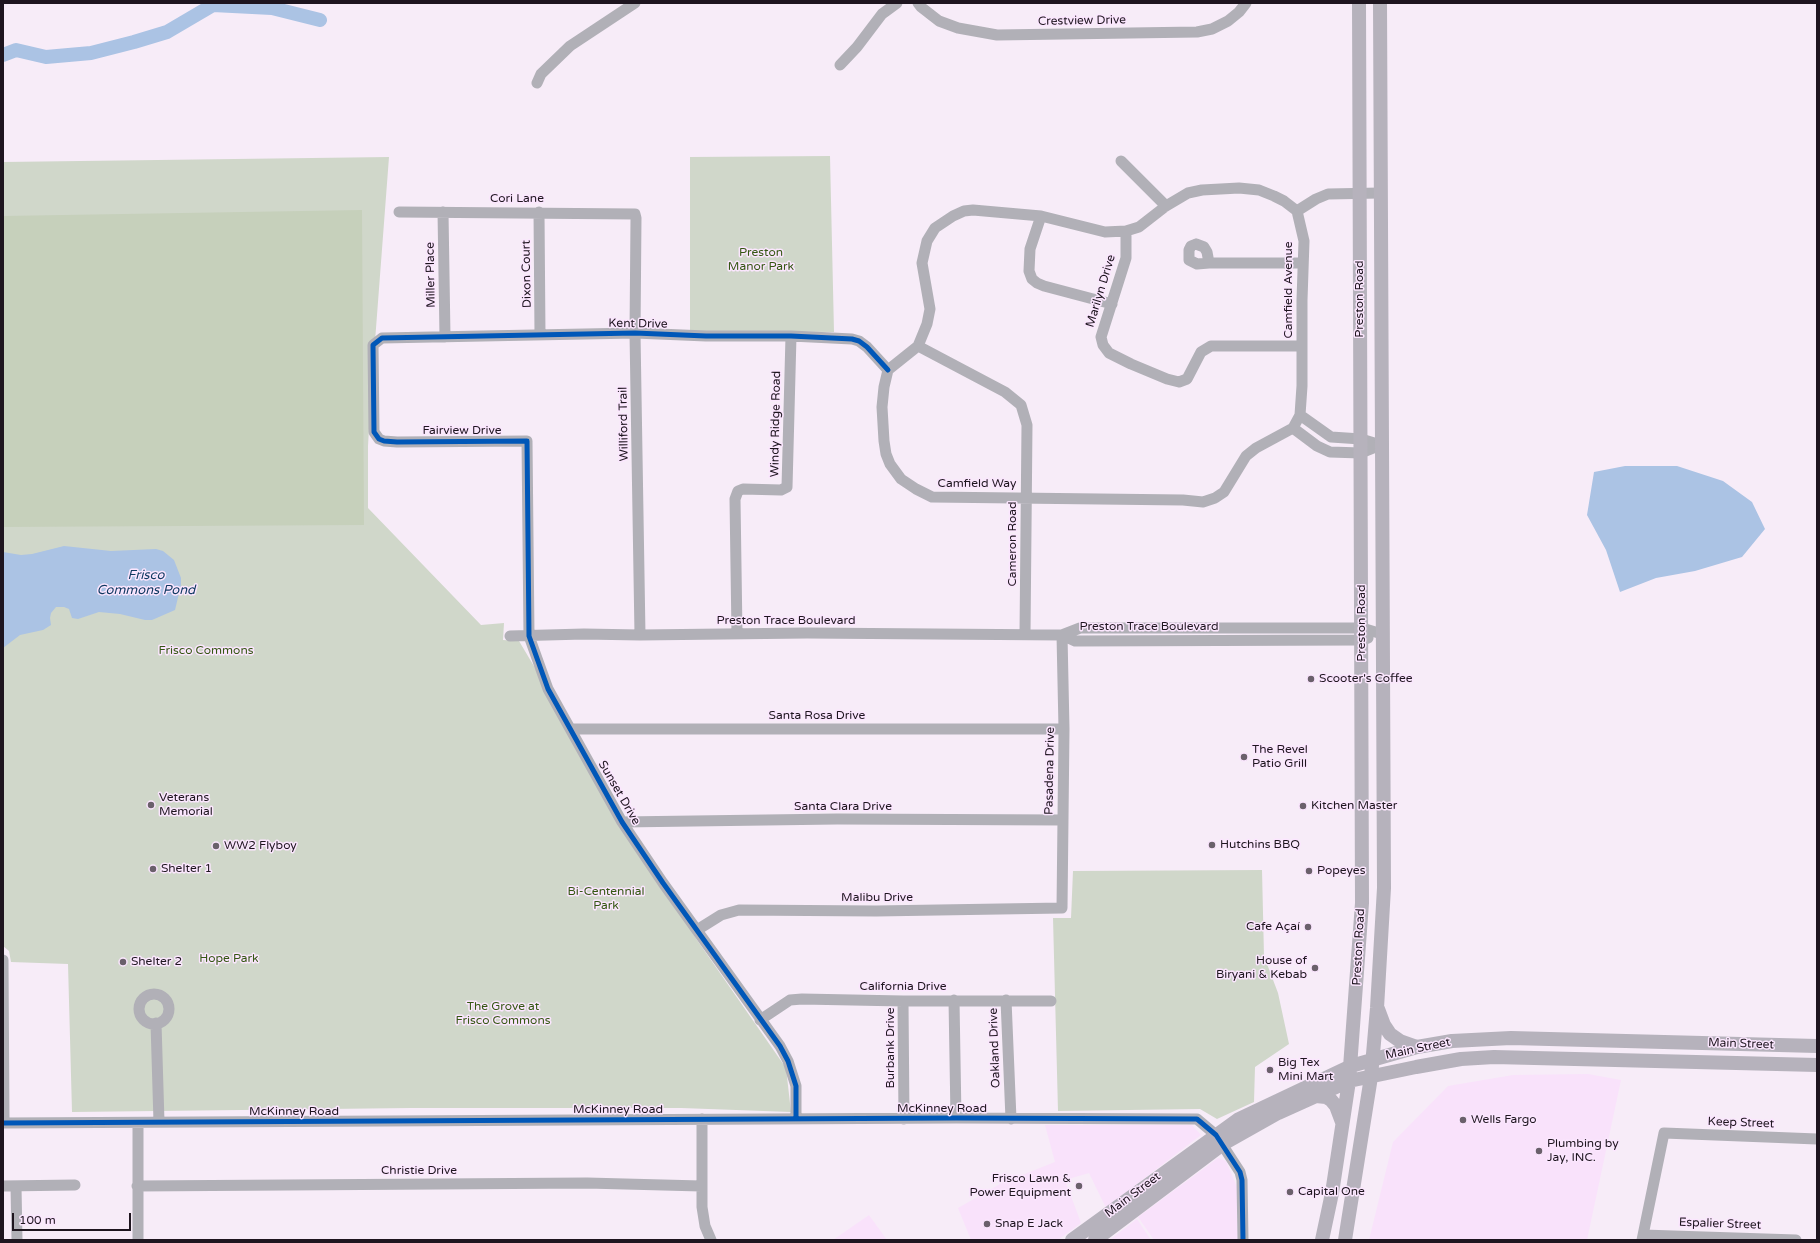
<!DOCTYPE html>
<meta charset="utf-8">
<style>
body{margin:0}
#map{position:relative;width:1820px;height:1243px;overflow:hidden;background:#f7ecf8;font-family:"Varela Round",sans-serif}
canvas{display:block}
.frame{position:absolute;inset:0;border:4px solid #1e151f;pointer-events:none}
.scale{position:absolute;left:12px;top:1213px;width:119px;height:18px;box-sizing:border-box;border:2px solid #1e151f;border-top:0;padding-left:5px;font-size:12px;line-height:14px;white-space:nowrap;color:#1e151f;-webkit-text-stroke:3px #fbe6fe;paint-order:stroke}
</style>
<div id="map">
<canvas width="1820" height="1243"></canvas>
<div class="frame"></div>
<div class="scale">100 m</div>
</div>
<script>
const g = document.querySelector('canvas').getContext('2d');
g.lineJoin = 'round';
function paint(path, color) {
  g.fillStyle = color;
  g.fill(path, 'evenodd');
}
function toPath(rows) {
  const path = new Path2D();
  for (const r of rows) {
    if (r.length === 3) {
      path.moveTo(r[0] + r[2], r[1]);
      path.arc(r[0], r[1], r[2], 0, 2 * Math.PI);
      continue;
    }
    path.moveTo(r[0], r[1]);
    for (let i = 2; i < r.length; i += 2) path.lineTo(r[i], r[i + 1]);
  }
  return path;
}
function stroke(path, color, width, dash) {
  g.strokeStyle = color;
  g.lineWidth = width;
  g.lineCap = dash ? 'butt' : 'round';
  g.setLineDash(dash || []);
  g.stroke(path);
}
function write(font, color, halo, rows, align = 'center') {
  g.font = font + ' "Varela Round",sans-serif';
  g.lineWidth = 3;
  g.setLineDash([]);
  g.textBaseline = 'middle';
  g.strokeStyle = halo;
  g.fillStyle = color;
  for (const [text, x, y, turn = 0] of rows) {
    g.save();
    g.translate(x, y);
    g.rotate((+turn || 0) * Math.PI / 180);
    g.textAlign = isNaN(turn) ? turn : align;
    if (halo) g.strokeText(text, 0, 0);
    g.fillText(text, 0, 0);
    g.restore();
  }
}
paint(toPath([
 [1588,1074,1621,1080,1587,1240,1369,1240,1393,1142,1448,1086,1513,1075],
 [1045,1125,1192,1125,1201,1135,1106,1208,1089,1173,1065,1180,1081,1223,1058,1240,971,1240,958,1208,1000,1184,1055,1162],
 [1218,1158,1226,1161,1237,1187,1238,1240,1154,1240,1138,1217],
 [869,1215,887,1240,833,1240],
 [1137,1219,1151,1240,1113,1240,1112,1238]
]), '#f9e2fb');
paint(toPath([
 [830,156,834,332,690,331,690,157],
 [389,157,371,394,368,446,368,508,481,625,504,623,503,640,519,641,697,940,786,1068,791,1112,681,1108,411,1108,72,1112,68,964,11,962,9,951,3,946,3,162],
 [1262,870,1264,956,1278,993,1289,1044,1255,1067,1254,1102,1217,1119,1200,1109,1058,1111,1053,918,1071,918,1073,871]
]), '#d0d7ca');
paint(toPath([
 [362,210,364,525,3,527,3,216]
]), '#c6d0bb');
paint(toPath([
 [1625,466,1677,466,1723,481,1752,502,1765,529,1742,557,1695,571,1656,578,1620,592,1606,550,1587,515,1594,472],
 [64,546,111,551,156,549,163,551,174,560,181,578,181,585,175,610,152,620,145,620,120,614,99,612,78,619,72,618,69,609,64,607,56,607,51,613,50,618,51,625,43,630,20,635,3,648,3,552,21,555,32,554]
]), '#abc3e4');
stroke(toPath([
 [3,55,16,50,46,57,91,53,134,42,167,32,213,5,272,8,320,20]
]), '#abc3e4', 14);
stroke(toPath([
 [918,3,921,7,939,21,958,28,997,35,1197,32,1212,29,1228,21,1239,12,1246,3],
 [840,65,857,47,882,14,897,3],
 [537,83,541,74,570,46,635,3],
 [1121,161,1166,206],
 [1239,188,1259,190,1274,196,1284,201,1297,211,1304,241,1302,300,1302,386,1300,415,1293,428,1256,448,1246,456,1224,492,1215,498,1203,502,1183,500,932,497,916,489,901,479,890,464,886,454,884,441,882,407,884,387,888,370,918,346,927,324,930,309,922,263,927,241,935,228,953,216,964,211,973,210,1041,216,1105,232,1126,231,1139,227,1166,206,1188,193,1202,190,1239,188],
 [1297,211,1316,199,1328,194,1380,193],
 [399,212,635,214,636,218,635,333,640,635],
 [443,212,445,337],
 [539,212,540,335],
 [1041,216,1030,249,1029,271,1032,279,1037,283,1044,286,1112,304],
 [1126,231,1126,258,1101,337,1103,345,1109,353,1131,364,1167,379,1179,382,1187,379,1201,352,1211,346,1302,346],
 [1196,244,1204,247,1207,252,1209,263,1197,264,1189,260,1189,250,1191,246,1196,244],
 [1209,263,1302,263],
 [918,346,1005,392,1021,405,1027,425,1025,634],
 [1300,415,1331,437,1361,439,1381,445],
 [1293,428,1317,446,1330,452,1361,453,1381,445],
 [737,634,735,499,738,491,743,489,781,490,787,487,791,336],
 [1062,635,1075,641,1362,640,1368,638],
 [510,636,584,634,640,635,807,633,1062,635,1080,628,1362,628,1382,634],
 [571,729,1064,729],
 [622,822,837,819,1063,820],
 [697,930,721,915,739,910,876,911,1062,908,1064,729,1062,635],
 [3,960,4,1123],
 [154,1009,15],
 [954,1000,956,1118],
 [1006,1000,1011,1119],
 [903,1001,904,1119],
 [760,1020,790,1000,802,999,903,1001,1051,1001],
 [156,1023,159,1122],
 [702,1119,702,1207,705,1226,711,1240],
 [796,1119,796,1086,788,1061,780,1046,663,883,622,822,548,689,529,636,527,441,397,442,384,441,379,439,374,432,373,345,382,338,635,333,706,336,791,336,852,339,859,341,867,347,888,370],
 [3,1123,956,1118,1197,1119,1216,1135,1240,1172,1242,1180,1243,1240],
 [3,1186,75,1185],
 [16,1186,17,1240],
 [137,1186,587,1183,701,1186],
 [1643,1235,1796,1240],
 [138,1240,138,1123],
 [1642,1240,1664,1133,1817,1139]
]), '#b1b0b7', 11);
stroke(toPath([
 [1378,1009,1384,1025,1390,1034,1400,1041,1417,1047],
 [1316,1096,1326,1097,1331,1100,1336,1106,1342,1122],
 [1072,1240,1239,1119,1351,1066,1417,1047,1452,1041,1511,1038,1817,1046],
 [1095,1240,1223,1144,1278,1113,1349,1081,1416,1067,1461,1059,1494,1057,1817,1065],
 [1322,1240,1332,1193,1349,1081,1362,903,1359,3],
 [1345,1240,1371,1077,1377,1008,1384,888,1380,3]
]), '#b6b2bc', 14);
stroke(toPath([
 [796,1119,796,1086,788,1061,780,1046,663,883,622,822,548,689,529,636,527,441,397,442,384,441,379,439,374,432,373,345,382,338,635,333,706,336,791,336,852,339,859,341,867,347,888,370],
 [3,1123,956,1118,1197,1119,1216,1135,1240,1172,1242,1180,1243,1240]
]), '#0057b8', 5);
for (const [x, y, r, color] of [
 [1311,679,4,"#6a606b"],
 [1244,757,4,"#6a606b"],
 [151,805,4,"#6a606b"],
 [1303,806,4,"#6a606b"],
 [1212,845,4,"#6a606b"],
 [216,846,4,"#6a606b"],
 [153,869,4,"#6a606b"],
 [1309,871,4,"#6a606b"],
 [1308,927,4,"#6a606b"],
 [123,962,4,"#6a606b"],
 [1315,968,4,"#6a606b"],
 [1270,1070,4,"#6a606b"],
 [1463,1120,4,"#6a606b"],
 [1539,1151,4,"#6a606b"],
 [1079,1186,4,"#6a606b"],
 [1290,1192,4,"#6a606b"],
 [987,1224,4,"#6a606b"]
]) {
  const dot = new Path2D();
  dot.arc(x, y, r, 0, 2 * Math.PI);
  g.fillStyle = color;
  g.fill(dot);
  stroke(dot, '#fbe6fe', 1.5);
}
write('12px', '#1e151f', '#fbe6fe', [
 ["Crestview Drive",1082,21,-1],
 ["Cori Lane",517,199],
 ["Dixon Court",527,274,-91],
 ["Miller Place",431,275,-91],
 ["Camfield Avenue",1289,290,-90],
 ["Marilyn Drive",1101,291,-73],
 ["Preston Road",1360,299,-90],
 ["Kent Drive",638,324,1],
 ["Williford Trail",624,424,-91],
 ["Windy Ridge Road",776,424,-89],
 ["Fairview Drive",462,431],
 ["Camfield Way",977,484],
 ["Cameron Road",1013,544,-90],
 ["Preston Trace Boulevard",786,621],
 ["Preston Road",1362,623,-90],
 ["Preston Trace Boulevard",1149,627],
 ["Santa Rosa Drive",817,716],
 ["Pasadena Drive",1050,771,-89],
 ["Sunset Drive",619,793,60],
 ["Santa Clara Drive",843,807],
 ["Malibu Drive",877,898],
 ["Preston Road",1359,947,-87],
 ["California Drive",903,987],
 ["Main Street",1741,1044,2],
 ["Burbank Drive",891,1048,-90],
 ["Oakland Drive",995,1048,-92],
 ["Main Street",1418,1049,-12],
 ["McKinney Road",942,1109],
 ["McKinney Road",618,1110],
 ["McKinney Road",294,1112],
 ["Keep Street",1741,1123,2],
 ["Christie Drive",419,1171],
 ["Main Street",1133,1195,-37],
 ["Espalier Street",1720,1224,2]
]);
write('12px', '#345712', '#fbe6fe', [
 ["Preston",761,253],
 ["Manor Park",761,267],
 ["Frisco Commons",206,651],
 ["Bi-Centennial",606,892],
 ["Park",606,906],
 ["Hope Park",229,959],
 ["The Grove at",503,1007],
 ["Frisco Commons",503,1021]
]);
write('12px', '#1e151f', '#fbe6fe', [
 ["Scooter's Coffee",1319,679],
 ["The Revel",1252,750],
 ["Patio Grill",1252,764],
 ["Veterans",159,798],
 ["Memorial",159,812],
 ["Kitchen Master",1311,806],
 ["Hutchins BBQ",1220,845],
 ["WW2 Flyboy",224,846],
 ["Shelter 1",161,869],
 ["Popeyes",1317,871],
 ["Cafe Açaí",1300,927,"right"],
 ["House of",1307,961,"right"],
 ["Biryani & Kebab",1307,975,"right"],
 ["Shelter 2",131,962],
 ["Big Tex",1278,1063],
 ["Mini Mart",1278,1077],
 ["Wells Fargo",1471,1120],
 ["Plumbing by",1547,1144],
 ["Jay, INC.",1547,1158],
 ["Frisco Lawn &",1071,1179,"right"],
 ["Power Equipment",1071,1193,"right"],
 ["Capital One",1298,1192],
 ["Snap E Jack",995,1224]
], 'left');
write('italic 13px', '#0f3961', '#fbe6fe', [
 ["Frisco",146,576],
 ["Commons Pond",146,591]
]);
</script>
